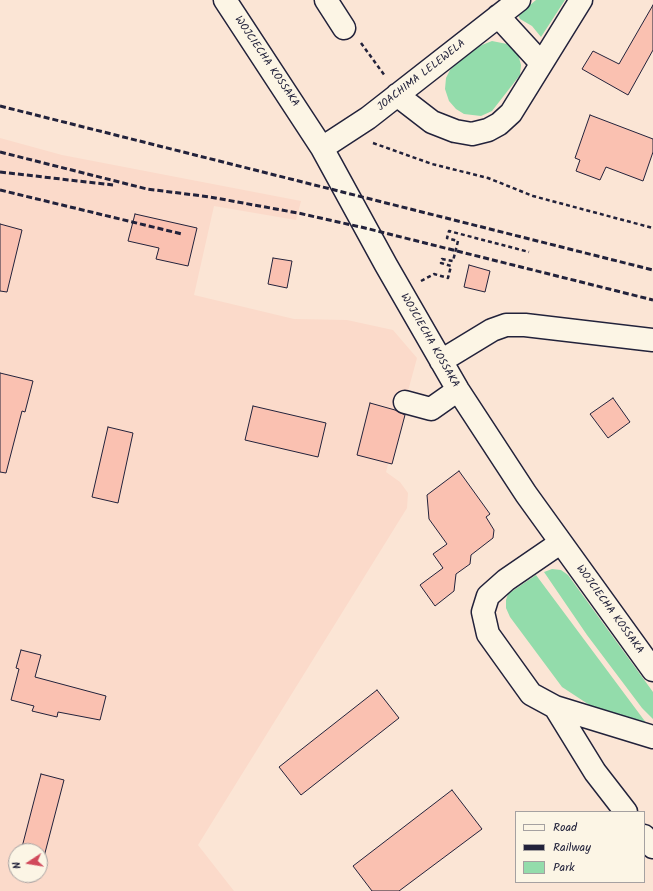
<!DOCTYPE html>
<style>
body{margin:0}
#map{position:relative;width:653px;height:891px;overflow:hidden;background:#fbe5d5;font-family:Kalam,sans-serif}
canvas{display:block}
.legend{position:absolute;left:515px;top:811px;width:130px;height:72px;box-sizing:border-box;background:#fcf5e5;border:1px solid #a5a1a1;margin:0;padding:5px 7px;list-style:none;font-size:12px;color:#22223b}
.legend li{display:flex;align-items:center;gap:8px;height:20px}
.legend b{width:20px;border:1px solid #a5a1a1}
.north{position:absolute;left:8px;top:843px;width:40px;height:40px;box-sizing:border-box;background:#fcf5e5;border:1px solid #a5a1a1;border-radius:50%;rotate:258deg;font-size:11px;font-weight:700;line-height:16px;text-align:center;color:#22223b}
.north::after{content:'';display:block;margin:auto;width:14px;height:18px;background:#d1495b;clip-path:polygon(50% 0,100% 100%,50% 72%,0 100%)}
</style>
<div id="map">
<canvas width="653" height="891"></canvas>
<ul class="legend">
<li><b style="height:5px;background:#fcf5e5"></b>Road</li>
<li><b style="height:5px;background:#22223b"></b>Railway</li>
<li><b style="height:11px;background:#93dcab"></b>Park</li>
</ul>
<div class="north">N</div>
</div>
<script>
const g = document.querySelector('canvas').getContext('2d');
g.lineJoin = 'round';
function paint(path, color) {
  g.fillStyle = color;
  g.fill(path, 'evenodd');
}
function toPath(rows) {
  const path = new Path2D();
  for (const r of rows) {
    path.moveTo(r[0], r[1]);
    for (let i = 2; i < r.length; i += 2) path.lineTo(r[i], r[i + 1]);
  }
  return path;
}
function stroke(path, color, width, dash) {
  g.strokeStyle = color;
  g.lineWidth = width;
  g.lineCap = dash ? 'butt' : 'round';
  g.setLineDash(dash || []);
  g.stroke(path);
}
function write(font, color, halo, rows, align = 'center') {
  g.font = font + ' Kalam,sans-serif';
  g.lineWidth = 3;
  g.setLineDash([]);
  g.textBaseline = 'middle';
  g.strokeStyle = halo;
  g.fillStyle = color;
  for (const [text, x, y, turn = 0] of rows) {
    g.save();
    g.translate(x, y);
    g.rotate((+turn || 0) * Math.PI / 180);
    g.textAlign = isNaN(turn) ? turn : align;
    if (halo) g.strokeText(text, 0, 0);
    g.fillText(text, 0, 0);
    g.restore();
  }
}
paint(toPath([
 [0,138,62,155,301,201,296,220,214,206,194,295,294,319,347,320,393,330,417,358,386,472,400,482,408,493,407,508,198,845,234,891,0,891],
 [16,851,40,851,40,875,16,875]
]), '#fbdaca');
paint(toPath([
 [536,0,565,0,541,37,532,26,520,19,518,15],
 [492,41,507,44,518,54,521,65,520,75,492,111,481,116,464,114,456,109,449,101,445,89,446,78,450,70,463,57,477,47],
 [552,569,561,570,568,575,653,692,653,719,642,708,587,635,544,572],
 [536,575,647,724,594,708,562,687,510,617,506,608,506,600,508,594]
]), '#93dcab');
const building = toPath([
 [653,5,653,50,628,95,582,69,593,51,619,64,653,5],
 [590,115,653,139,653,152,643,181,606,167,600,180,576,171,580,160,575,158,590,115],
 [135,214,197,228,188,266,156,259,159,248,128,241,135,214],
 [0,224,22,230,7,292,0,291,0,224],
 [273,258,292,261,287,288,268,284,273,258],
 [469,265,490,271,485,292,464,287,469,265],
 [0,373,33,381,25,412,22,411,6,473,0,472,0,373],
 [613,398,630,422,608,438,590,414,613,398],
 [370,403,395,410,405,415,392,464,357,455,370,403],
 [253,406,326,423,318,457,245,440,253,406],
 [108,427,133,433,118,503,92,497,108,427],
 [459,471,490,514,486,517,494,530,493,538,471,555,470,564,456,574,454,591,435,606,420,585,443,568,433,554,447,544,429,519,427,495,459,471],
 [21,650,41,655,35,677,106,696,100,720,58,712,57,717,32,711,34,706,11,700,19,669,16,668,21,650],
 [377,690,399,718,301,795,279,767,377,690],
 [41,774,64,780,40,872,40,851,21,851,41,774],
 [452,790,482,829,399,891,372,891,353,866,452,790]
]);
paint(building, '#fac1b1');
stroke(building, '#22223b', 1);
const minor = toPath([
 [225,0,322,148,386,265,458,390,526,494,653,670],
 [326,0,344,28],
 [498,16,541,63],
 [397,95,432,122,455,131,472,134,488,130,499,124,511,113,581,0],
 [322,148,368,118,519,0],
 [441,361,492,330,506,325,525,325,653,340],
 [405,402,431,409,458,390],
 [560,543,506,580,488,596,483,612,488,634,531,694,555,707,653,737],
 [555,707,595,772,626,812],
 [644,836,653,847]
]);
stroke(minor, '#22223b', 25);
stroke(toPath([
 [361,43,385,76],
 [373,143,432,164,488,178,533,196,653,228],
 [421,281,434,274,448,278,451,266,441,263,442,259,453,261,458,241,447,238,449,231,529,252]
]), '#22223b', 2.5, [4, 3]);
stroke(minor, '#fcf5e5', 22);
stroke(toPath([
 [0,106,653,270],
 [0,152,147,189,210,197,298,213,365,228,653,300],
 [0,172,113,185],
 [0,190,182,234]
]), '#22223b', 3, [6, 3]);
write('11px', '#22223b', '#fcf5e5', [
 ["WOJCIECHA KOSSAKA",266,62,56],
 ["JOACHIMA LELEWELA",422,76,-38],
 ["WOJCIECHA KOSSAKA",429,341,60],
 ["WOJCIECHA KOSSAKA",609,610,54]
]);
</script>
